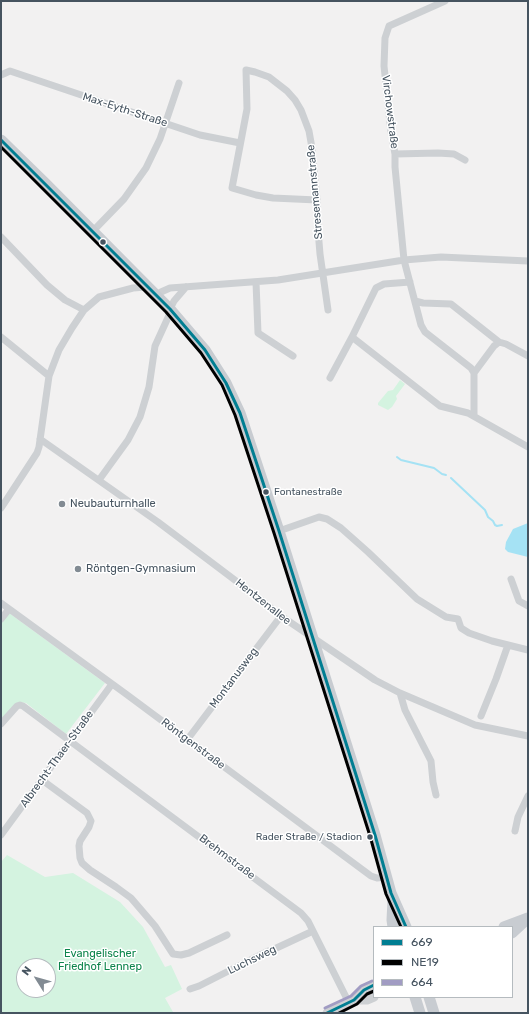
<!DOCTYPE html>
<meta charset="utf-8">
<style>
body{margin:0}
#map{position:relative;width:529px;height:1014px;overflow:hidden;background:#f2f1f1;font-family:Rubik,sans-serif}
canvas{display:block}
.frame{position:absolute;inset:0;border:2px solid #465460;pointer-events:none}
.legend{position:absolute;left:373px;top:926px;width:140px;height:72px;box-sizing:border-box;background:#fff;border:1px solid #b5bbbf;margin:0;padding:5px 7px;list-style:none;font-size:12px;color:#465460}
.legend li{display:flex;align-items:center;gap:8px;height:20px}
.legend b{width:20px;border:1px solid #b5bbbf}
.north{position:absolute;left:16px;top:958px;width:40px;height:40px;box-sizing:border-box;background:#fff;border:1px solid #b5bbbf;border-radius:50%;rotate:307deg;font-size:11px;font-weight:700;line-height:16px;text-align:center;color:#465460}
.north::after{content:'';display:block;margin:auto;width:14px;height:18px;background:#828b93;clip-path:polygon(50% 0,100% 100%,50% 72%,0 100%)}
</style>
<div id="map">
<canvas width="529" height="1014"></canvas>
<div class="frame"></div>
<ul class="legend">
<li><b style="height:5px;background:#007e92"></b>669</li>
<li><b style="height:5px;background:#000"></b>NE19</li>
<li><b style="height:5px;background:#a19cc3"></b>664</li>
</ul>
<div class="north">N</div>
</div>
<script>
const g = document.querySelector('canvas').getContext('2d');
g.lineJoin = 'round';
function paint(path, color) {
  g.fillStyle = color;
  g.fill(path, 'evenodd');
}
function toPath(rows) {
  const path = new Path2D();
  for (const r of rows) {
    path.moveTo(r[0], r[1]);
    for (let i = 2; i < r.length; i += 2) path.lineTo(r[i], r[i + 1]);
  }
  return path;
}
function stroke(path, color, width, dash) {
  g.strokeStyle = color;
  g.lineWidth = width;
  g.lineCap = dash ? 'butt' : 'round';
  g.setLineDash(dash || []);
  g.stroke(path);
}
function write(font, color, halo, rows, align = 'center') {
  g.font = font + ' Rubik,sans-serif';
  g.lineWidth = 3;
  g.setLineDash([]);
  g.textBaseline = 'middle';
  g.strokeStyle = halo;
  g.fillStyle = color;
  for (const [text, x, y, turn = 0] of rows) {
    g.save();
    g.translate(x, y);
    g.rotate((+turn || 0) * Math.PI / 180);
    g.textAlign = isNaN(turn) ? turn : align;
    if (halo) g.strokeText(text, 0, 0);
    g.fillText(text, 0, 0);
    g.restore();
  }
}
paint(toPath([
 [400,380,405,384,396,396,397,399,392,407,388,410,378,405,378,403,388,391,393,390],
 [9,613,105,683,66,734,26,703,20,702,1,720,1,623],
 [7,855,45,877,73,873,120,902,143,927,165,967,171,965,182,989,165,998,173,1012,1,1013,1,862],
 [24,966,48,966,48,990,24,990]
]), '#d4f3e0');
paint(toPath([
 [528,523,528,557,508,552,505,549,506,542,513,529]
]), '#a5e2f4');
stroke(toPath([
 [397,457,401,460,434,468,442,474,446,475],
 [451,478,485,510,488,517,493,521,495,525,497,526,502,525]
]), '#a5e2f4', 2);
stroke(toPath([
 [445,1,389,26,385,38,384,66,391,132,395,154,395,167,404,260,421,325,425,332,471,368,474,373],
 [1,75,10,71,200,135,240,143],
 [395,154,438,153,454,154,465,160],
 [317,200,273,198,256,195,232,188,247,109,246,70,255,72,269,77,287,91,295,100,301,110,309,131,312,148,317,200,318,230,320,254,328,310],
 [93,231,124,199,146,168,160,139,179,83],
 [1,237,47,285,65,300,84,310],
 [256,282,258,333,293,356],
 [410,282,384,284,376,288,352,337,440,406,468,413,528,447],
 [156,296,161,292,170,288,278,280,404,260,441,257,528,261],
 [415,301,423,303,451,304,499,342],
 [170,309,174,301,186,287],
 [1,337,49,376],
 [330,378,352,337],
 [474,415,474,373,494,346,499,342,506,344,528,356],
 [40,439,158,522,256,596,281,616,375,680,400,693,475,725,528,736],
 [99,480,128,440,140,417,149,387,155,346,171,311],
 [1,508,37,453,39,447,49,376,59,350,72,328,84,310,99,297,133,288,146,287],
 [279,531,319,517,327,519,341,528,368,552,417,599,446,617,458,619,461,628,469,633,492,641,528,650],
 [511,579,519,601,528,606],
 [1,603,126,694,371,876,377,878,386,877],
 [1,619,9,609],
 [400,693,405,710,431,761,433,782,436,795],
 [481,716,496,679,508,645],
 [1,724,17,706,20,705,23,706,301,913,308,921,349,1003],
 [187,740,281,616],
 [42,780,87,813,91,821,89,827,80,841,79,846,80,858,82,863,90,870,116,887,131,898,155,926,173,954,181,955,189,953,227,935],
 [515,831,518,817,528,796],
 [1,835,112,684],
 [190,989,199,986,268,951,270,951,313,931]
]), '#cdd0d3', 7);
stroke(toPath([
 [354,1000,364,990,374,985],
 [327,1013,354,1000,367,1000,374,997]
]), '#cdd0d3', 9);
stroke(toPath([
 [1,140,45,183,170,309,205,350,226,383,240,413,279,531,375,835,391,893,406,927],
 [393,900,392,920,393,927],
 [504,927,528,918],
 [512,933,525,921],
 [415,997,420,1013],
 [429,997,434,1013]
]), '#c8ccd1', 11);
stroke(toPath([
 [1,140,170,309,205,350,226,383,240,413,279,531,375,835,391,893,406,927],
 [327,1013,354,1000,364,990,374,985]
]), '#007e92', 3);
stroke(toPath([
 [1,147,166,312,201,353,222,385,235,415,274,533,370,836,386,894,401,927],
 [339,1013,357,1004,367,994,374,991]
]), '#000', 3);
stroke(toPath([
 [325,1008,351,996,361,986,372,981]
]), '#a19cc3', 3);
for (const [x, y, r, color] of [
 [103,242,3.5,"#465460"],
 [266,492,3.5,"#465460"],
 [62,504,4,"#828b93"],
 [78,569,4,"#828b93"],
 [370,837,3.5,"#465460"]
]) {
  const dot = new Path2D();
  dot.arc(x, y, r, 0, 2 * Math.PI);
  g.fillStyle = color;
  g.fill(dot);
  stroke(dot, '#fff', 1.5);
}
write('10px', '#465460', '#fff', [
 ["Fontanestraße",274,492],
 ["Rader Straße / Stadion",362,837,"right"]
], 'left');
write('11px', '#465460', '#fff', [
 ["Max-Eyth-Straße",125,110,18],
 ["Virchowstraße",390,112,83],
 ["Stresemannstraße",315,192,-95],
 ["Hentzenallee",263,602,38],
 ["Montanusweg",234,678,-53],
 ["Röntgenstraße",193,744,37],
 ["Albrecht-Thaer-Straße",57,759,-54],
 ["Brehmstraße",227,857,37],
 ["Luchsweg",252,960,-26]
]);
write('11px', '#465460', '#fff', [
 ["Neubauturnhalle",70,504],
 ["Röntgen-Gymnasium",86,569]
], 'left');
write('11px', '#0d854c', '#fff', [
 ["Evangelischer",100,954],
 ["Friedhof Lennep",100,967]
]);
</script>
